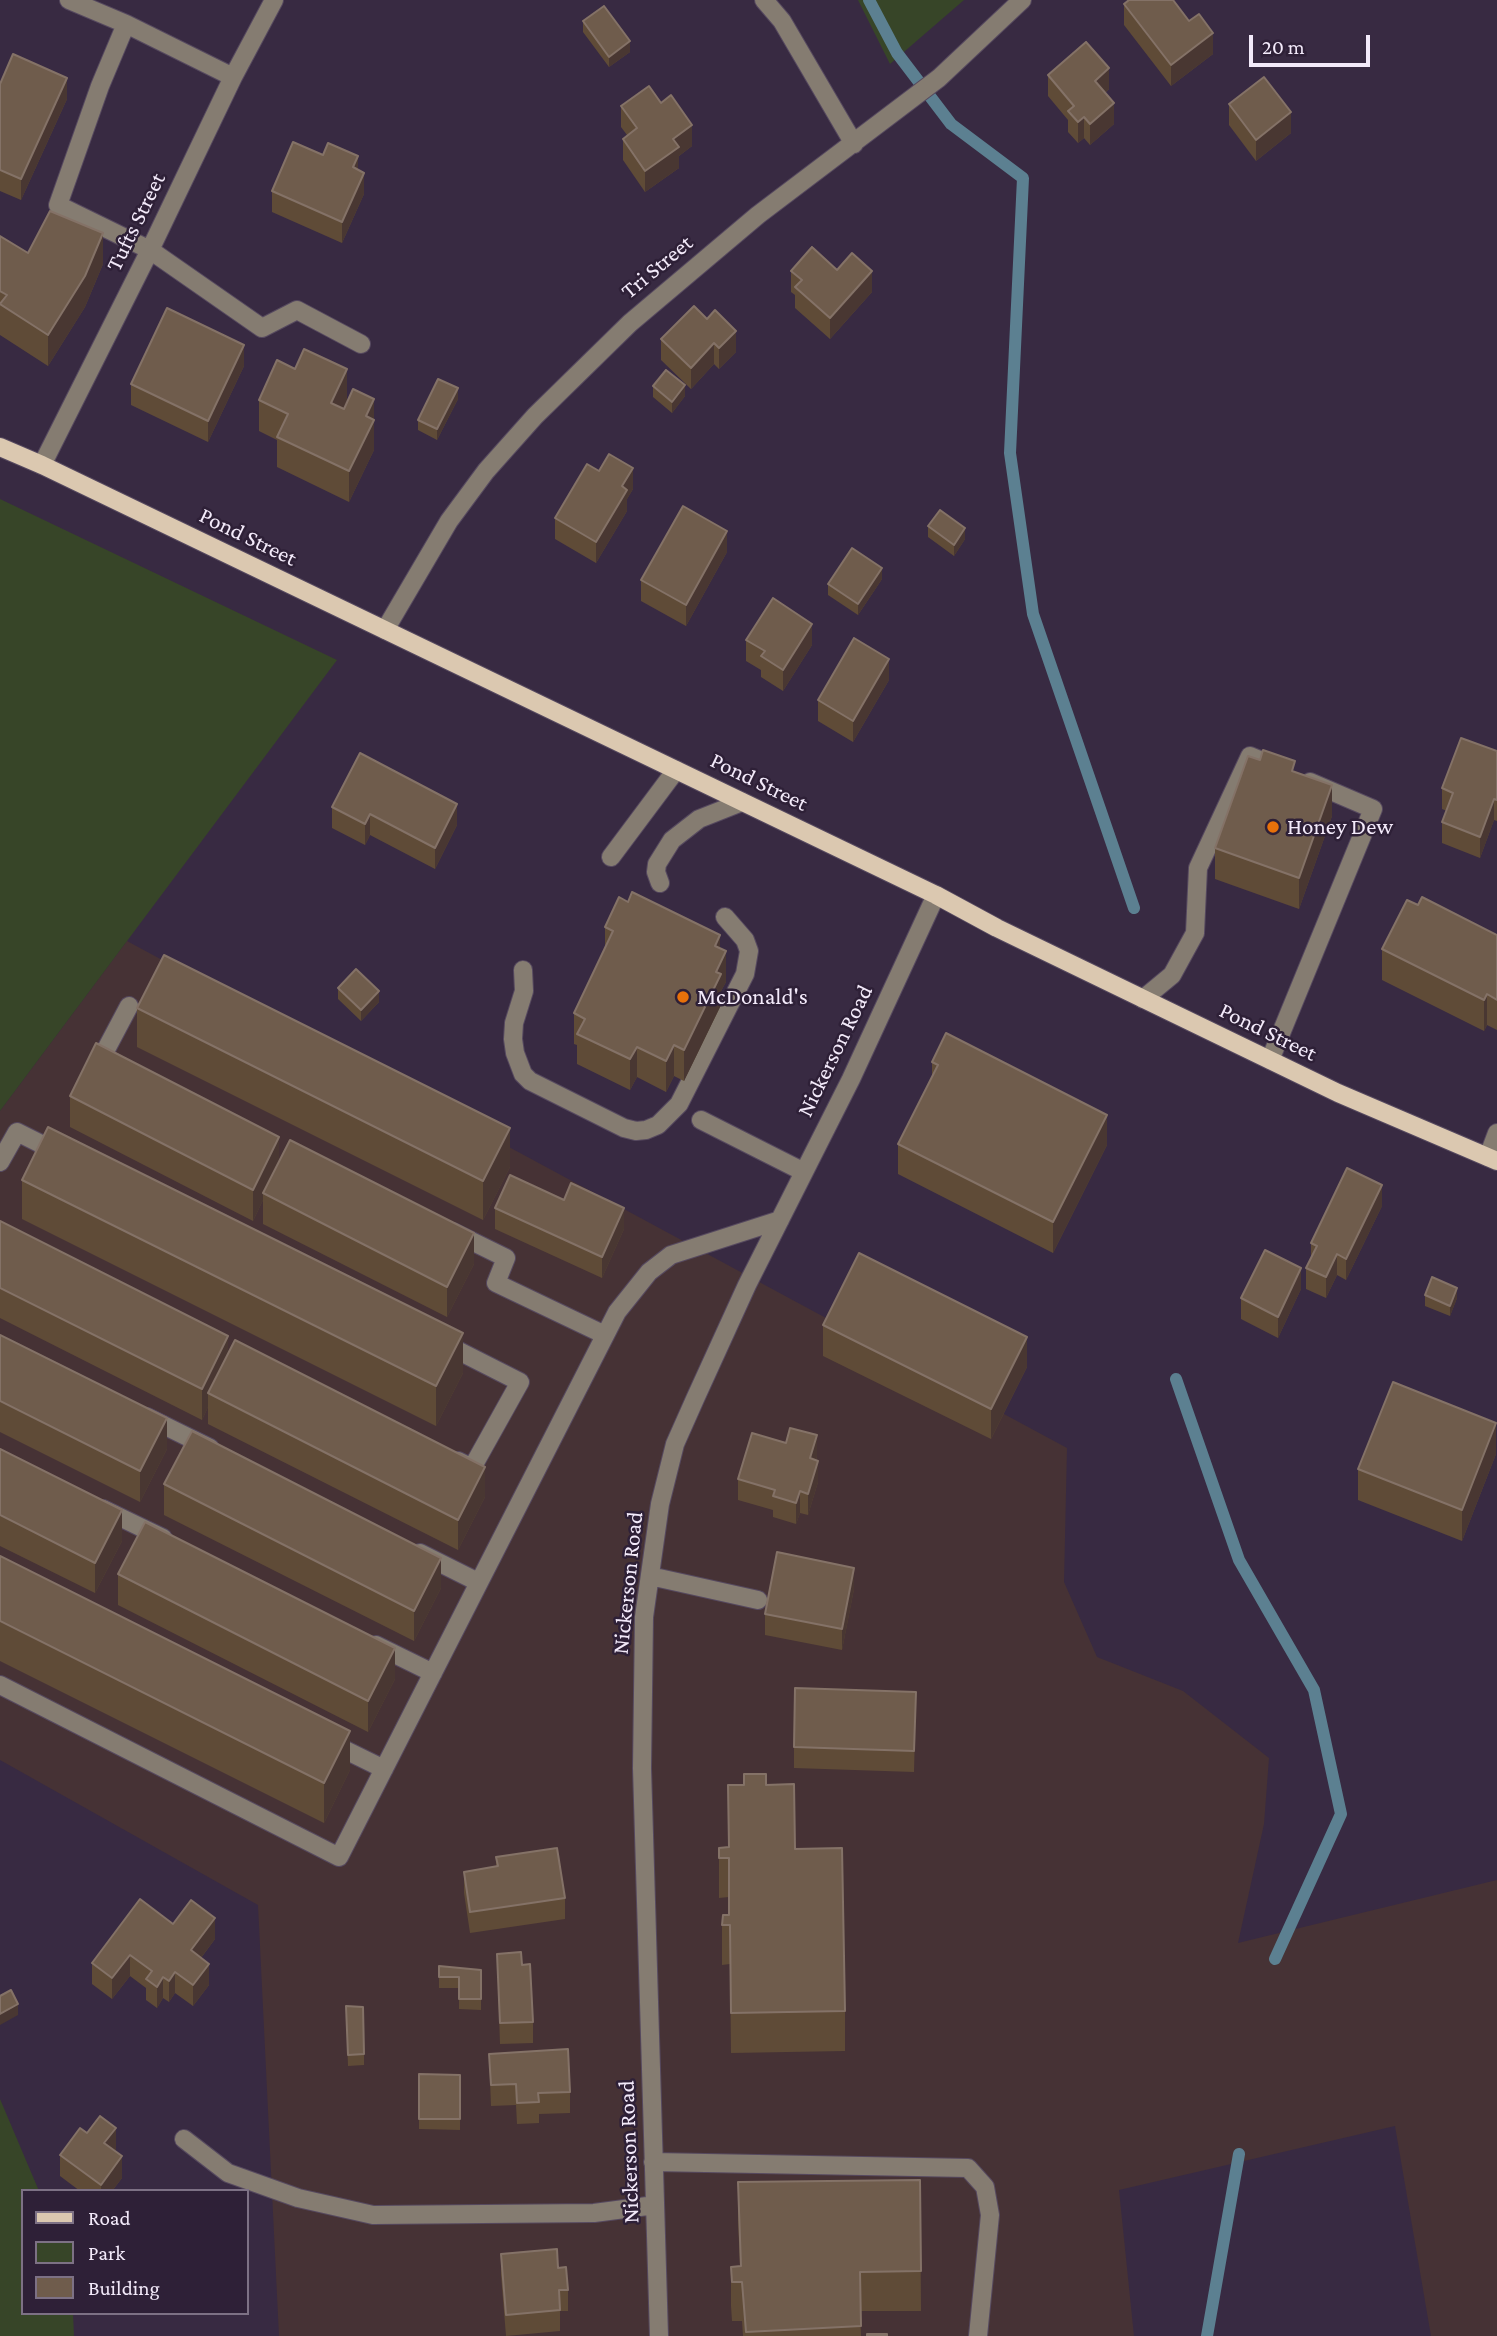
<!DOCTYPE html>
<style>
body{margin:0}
#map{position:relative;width:1497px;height:2336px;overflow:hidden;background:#382a42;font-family:"Crimson Pro",serif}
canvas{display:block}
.legend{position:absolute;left:21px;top:2189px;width:228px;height:126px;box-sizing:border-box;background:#2e2037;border:2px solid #7d7185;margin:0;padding:9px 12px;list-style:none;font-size:21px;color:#f3eafa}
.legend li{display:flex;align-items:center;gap:14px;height:35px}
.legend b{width:35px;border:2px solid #7d7185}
.scale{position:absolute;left:1249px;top:35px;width:121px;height:32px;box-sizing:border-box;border:4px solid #f3eafa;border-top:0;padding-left:9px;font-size:21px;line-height:24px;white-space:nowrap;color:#f3eafa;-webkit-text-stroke:5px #2e2037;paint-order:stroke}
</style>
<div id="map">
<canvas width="1497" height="2336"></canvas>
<ul class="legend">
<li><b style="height:9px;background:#dbc8b0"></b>Road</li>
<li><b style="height:19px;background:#374528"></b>Park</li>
<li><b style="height:19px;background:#6f5c4c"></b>Building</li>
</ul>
<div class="scale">20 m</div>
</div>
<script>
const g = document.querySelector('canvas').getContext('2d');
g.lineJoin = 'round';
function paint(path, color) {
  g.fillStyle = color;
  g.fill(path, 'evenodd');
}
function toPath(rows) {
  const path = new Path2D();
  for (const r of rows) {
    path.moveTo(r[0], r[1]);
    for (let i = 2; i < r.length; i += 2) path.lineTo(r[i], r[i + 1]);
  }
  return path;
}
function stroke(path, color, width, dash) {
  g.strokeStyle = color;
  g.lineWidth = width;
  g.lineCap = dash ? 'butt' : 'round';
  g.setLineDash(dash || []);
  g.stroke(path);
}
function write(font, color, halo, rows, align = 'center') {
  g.font = font + ' "Crimson Pro",serif';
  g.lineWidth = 5;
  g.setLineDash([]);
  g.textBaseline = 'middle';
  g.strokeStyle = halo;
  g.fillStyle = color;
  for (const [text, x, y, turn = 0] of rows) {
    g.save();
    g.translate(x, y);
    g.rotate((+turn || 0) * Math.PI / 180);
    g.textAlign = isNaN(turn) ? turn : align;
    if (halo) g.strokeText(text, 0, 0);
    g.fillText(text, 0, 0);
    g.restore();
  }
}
paint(toPath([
 [127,941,1067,1448,1064,1582,1097,1657,1183,1691,1269,1758,1264,1824,1238,1943,1497,1880,1497,2336,1431,2336,1395,2126,1119,2190,1134,2336,279,2336,258,1905,0,1760,0,1111]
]), '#463235');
paint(toPath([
 [858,0,964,0,890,64],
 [0,499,337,660,0,1111],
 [0,2099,39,2191,23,2191,23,2313,73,2313,74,2336,0,2336]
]), '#374528');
stroke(toPath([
 [869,0,897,53,951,124,1023,178,1010,453,1033,614,1134,908],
 [1176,1379,1239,1560,1314,1690,1341,1814,1275,1959],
 [1207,2336,1239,2154]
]), '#5c8091', 12);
const minor = toPath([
 [69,0,126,24,233,77],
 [764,0,782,21,854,144],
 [126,24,100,86,58,205,150,250,262,328,297,310,361,344],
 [42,465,150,250,233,77,274,0],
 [385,630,449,521,486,471,535,416,630,323,758,215,939,78,1022,0],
 [611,857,676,770],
 [660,883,656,872,657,864,672,840,699,819,742,802],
 [523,970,524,991,514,1023,513,1039,515,1053,523,1074,530,1081,624,1128,636,1131,646,1130,658,1125,679,1104,745,974,749,951,745,940,725,917],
 [1143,999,1172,975,1195,933,1198,868,1250,756,1281,769],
 [1270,1060,1373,809,1310,782],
 [115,1063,102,1057,129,1006],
 [701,1120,804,1172],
 [1488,1157,1497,1133],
 [0,1162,17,1132,61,1154],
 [453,1232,506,1258,496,1283,605,1335],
 [441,1342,520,1382,472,1468,458,1461],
 [147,1417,210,1448],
 [103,1509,163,1538],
 [420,1553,478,1582],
 [650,1576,758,1600],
 [376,1645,433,1673],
 [0,1685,339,1857,617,1312,649,1272,671,1255,780,1220],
 [331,1743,384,1769],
 [184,2139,228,2173,298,2198,373,2215,594,2213,655,2205],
 [653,2162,968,2168,985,2187,990,2215,978,2336],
 [659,2336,642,1768,644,1617,660,1504,675,1444,695,1399,747,1285,851,1079,936,895]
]);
const major = toPath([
 [0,447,42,465,936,895,997,928,1338,1093,1497,1161]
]);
stroke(minor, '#56495f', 20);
stroke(major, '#56495f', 20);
stroke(minor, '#857c71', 18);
stroke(major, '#dbc8b0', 18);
paint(toPath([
 [1124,4,1213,54,1171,86,1124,25],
 [583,21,630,52,609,67,583,32],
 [1048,75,1109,89,1105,93,1114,124,1090,145,1084,138,1078,143,1068,132,1068,120,1048,96],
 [0,84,67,99,21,200,0,191],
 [1229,104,1291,133,1256,161,1229,125],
 [621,106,692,146,679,156,679,168,645,192,623,160,623,139,627,135,621,127],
 [358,170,364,194,342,243,272,212,272,191],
 [0,236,28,253,103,264,85,307,48,366,0,335],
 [837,270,872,292,830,339,795,308,795,295,791,292,791,271],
 [694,306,736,352,719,369,714,364,691,389,661,360,661,339],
 [244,366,208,442,131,405,131,384],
 [653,386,685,396,672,413,653,397],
 [374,399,374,450,349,502,277,467,277,440,259,431,259,400,347,400,343,408,344,409],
 [458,399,437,440,418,430,418,420],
 [599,471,633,489,627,499,627,511,596,563,555,539,555,518],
 [928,526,965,539,954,556,928,537],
 [727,552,686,626,641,601,641,580],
 [882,579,858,615,828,595,828,584],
 [746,640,812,645,783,691,761,677,761,670,746,661],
 [889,680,853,742,818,721,818,700],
 [1497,751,1497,821,1494,820,1480,858,1442,843,1442,822,1447,811,1442,809,1442,788],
 [1295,772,1332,816,1299,909,1215,879,1215,848],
 [332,807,457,825,435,869,370,835,365,845,332,828],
 [1418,905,1497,935,1497,1030,1487,1025,1484,1031,1382,980,1382,949],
 [605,927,720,948,726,982,721,991,721,1005,684,1081,674,1076,666,1092,637,1077,630,1090,577,1064,577,1045,574,1044,574,1013,605,949],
 [338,988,379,1002,361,1021,338,999],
 [137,1008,510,1167,483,1220,137,1047],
 [932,1062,1107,1145,1053,1253,898,1174,898,1144,932,1077],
 [70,1096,279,1162,474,1264,447,1317,263,1224,263,1200,253,1221,70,1127],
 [22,1180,463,1373,436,1426,22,1219],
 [1382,1206,1346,1280,1337,1275,1326,1298,1306,1289,1306,1268,1311,1259,1311,1243],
 [495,1208,624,1229,602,1278,495,1229],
 [0,1221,228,1353,485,1497,458,1550,208,1424,208,1407,202,1420,0,1318],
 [1301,1289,1278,1338,1241,1319,1241,1298],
 [1425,1295,1457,1298,1450,1316,1425,1306],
 [823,1325,1027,1367,991,1439,823,1356],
 [0,1335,167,1449,140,1502,0,1432],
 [0,1449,122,1541,95,1593,0,1546],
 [1496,1454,1462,1541,1358,1500,1358,1469],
 [817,1456,816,1460,818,1482,808,1515,800,1513,796,1524,773,1517,773,1510,738,1500,738,1479],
 [164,1484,441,1588,414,1641,164,1515],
 [0,1556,350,1770,324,1823,0,1661],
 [118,1574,395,1679,368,1732,118,1605],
 [854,1589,842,1650,765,1635,765,1614],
 [916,1692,914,1772,794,1768,794,1747],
 [728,1785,766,1785,795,1849,845,2011,845,2051,731,2053,730,1964,722,1965,722,1925,729,1915,729,1897,719,1898,719,1848,728,1847],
 [496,1857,565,1898,565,1919,470,1933,464,1893,464,1872,496,1867],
 [173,1924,215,1939,201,1958,209,1985,193,2006,175,1993,169,2002,163,1998,157,2008,146,2000,146,1988,130,1976,112,1999,92,1984,92,1963],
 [497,1954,533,2022,533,2043,500,2044],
 [439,1966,481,1970,481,2010,459,2009,459,1988,439,1988],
 [346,2006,364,2054,364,2065,348,2066],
 [489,2054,570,2092,570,2113,539,2114,539,2123,517,2124,516,2105,491,2106],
 [419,2074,460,2075,460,2130,419,2129],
 [87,2133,116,2149,114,2151,122,2178,112,2191,80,2191,60,2176,60,2155],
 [920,2180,921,2311,860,2311,861,2336,743,2336,742,2321,732,2321,731,2306,731,2267,740,2266,738,2221,738,2182],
 [501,2254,558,2268,568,2290,568,2311,560,2311,560,2331,506,2336,501,2275]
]), '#5f4b37');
paint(toPath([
 [1213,33,1213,54,1171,86,1171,65],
 [630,41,630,52,609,67,609,57],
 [1109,68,1109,89,1095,102,1095,81],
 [67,78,67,99,21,200,21,179],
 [1114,103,1114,124,1090,145,1090,124],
 [1291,112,1291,133,1256,161,1256,140],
 [1084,117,1084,138,1078,143,1078,122],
 [692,125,692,146,679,156,679,168,645,192,645,171,673,139],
 [358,156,358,177,353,167],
 [364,173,364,194,342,243,342,222],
 [103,233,103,264,85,307,48,366,48,335],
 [872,271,872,292,830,339,830,318],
 [736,331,736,352,719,369,719,348],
 [714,343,714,364,691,389,691,368],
 [244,345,244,366,208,442,208,421],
 [347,369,347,400,331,433,331,403],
 [685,385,685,396,672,413,672,402],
 [458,388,458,399,437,440,437,429],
 [374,399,374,450,349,502,349,471,366,416],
 [633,468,633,489,627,499,627,511,596,563,596,542,622,486],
 [965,528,965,539,954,556,954,545],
 [727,531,727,552,686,626,686,605],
 [882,568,882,579,858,615,858,604],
 [812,624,812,645,783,691,783,670],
 [889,659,889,680,853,742,853,721],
 [1332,785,1332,816,1299,909,1299,878],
 [1494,799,1494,820,1480,858,1480,837],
 [457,804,457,825,435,869,435,848],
 [370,814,370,835,365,845,365,824],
 [720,935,720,963,726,951,726,982,721,991,721,1005,684,1081,684,1050,715,946],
 [379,991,379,1002,361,1021,361,1010],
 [1487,994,1487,1025,1484,1031,1484,1000],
 [674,1045,674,1076,666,1092,666,1061],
 [637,1047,637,1077,630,1090,630,1059],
 [1107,1115,1107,1145,1053,1253,1053,1222],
 [510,1128,510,1167,483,1220,483,1181],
 [279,1137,279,1168,263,1193,263,1200,253,1221,253,1190],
 [1382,1185,1382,1206,1346,1280,1346,1259],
 [624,1208,624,1229,602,1278,602,1257],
 [474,1233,474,1264,447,1317,447,1287],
 [1337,1254,1337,1275,1326,1298,1326,1277],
 [1301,1268,1301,1289,1278,1338,1278,1317],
 [1457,1288,1457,1298,1450,1316,1450,1306],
 [463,1333,463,1373,436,1426,436,1386],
 [228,1336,228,1367,208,1393,208,1407,202,1420,202,1389],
 [1027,1337,1027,1367,991,1439,991,1409],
 [167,1418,167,1449,140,1502,140,1471],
 [1496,1423,1496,1454,1462,1541,1462,1510],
 [817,1435,817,1456,810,1479,810,1458],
 [818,1461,818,1482,808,1515,808,1494],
 [485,1467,485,1497,458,1550,458,1520],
 [800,1491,800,1513,796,1524,796,1503],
 [122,1510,122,1541,95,1593,95,1563],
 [441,1558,441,1588,414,1641,414,1611],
 [854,1568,854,1589,842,1650,842,1629],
 [395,1648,395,1679,368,1732,368,1701],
 [350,1731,350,1770,324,1823,324,1783],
 [215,1918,215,1939,191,1971,191,1950],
 [130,1955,130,1976,112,1999,112,1978],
 [209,1964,209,1985,193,2006,193,1985],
 [175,1972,175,1993,169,2002,169,1981],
 [163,1977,163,1998,157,2008,157,1987],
 [18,2004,18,2015,0,2025,0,2014],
 [116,2128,116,2149,104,2164,104,2143],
 [122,2156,122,2178,112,2191,101,2191,101,2185]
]), '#493732');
const building = toPath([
 [1129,0,1173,0,1189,21,1199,14,1213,33,1171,65,1124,4,1129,0],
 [604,6,630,41,609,57,583,21,604,6],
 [1086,42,1109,68,1095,81,1114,103,1090,124,1084,117,1078,122,1068,111,1074,106,1048,75,1086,42],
 [13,54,67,78,21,179,0,170,0,84,13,54],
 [1264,77,1291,112,1256,140,1229,104,1264,77],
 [649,86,661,103,671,95,692,125,673,139,679,147,645,171,623,139,637,128,621,106,649,86],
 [293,142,323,155,328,143,358,156,353,167,364,173,342,222,272,191,293,142],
 [50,211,103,233,85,276,48,335,0,304,7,295,0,291,0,236,28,253,50,211],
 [812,247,837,270,852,253,872,271,830,318,795,287,802,280,791,271,812,247],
 [694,306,707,319,715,310,736,331,719,348,714,343,691,368,661,339,694,306],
 [167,308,244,345,208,421,131,384,167,308],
 [304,349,347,369,331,403,344,409,353,389,374,399,366,416,374,420,349,471,277,437,288,414,259,400,277,360,295,369,304,349],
 [666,370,685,385,672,402,653,386,666,370],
 [438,379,458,388,437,429,418,420,438,379],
 [609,454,633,468,622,486,627,490,596,542,555,518,587,464,599,471,609,454],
 [683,506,727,531,686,605,641,580,683,506],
 [940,510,965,528,954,545,928,526,940,510],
 [852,548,882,568,858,604,828,584,852,548],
 [773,598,812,624,783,670,761,656,765,651,746,640,773,598],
 [854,638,889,659,853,721,818,700,854,638],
 [1461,738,1497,751,1497,800,1494,799,1480,837,1442,822,1453,793,1442,788,1461,738],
 [1263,750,1295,761,1292,771,1332,785,1299,878,1215,848,1248,756,1260,760,1263,750],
 [360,753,457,804,435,848,370,814,365,824,332,807,360,753],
 [632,892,720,935,715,946,726,951,716,972,721,974,684,1050,674,1045,666,1061,637,1047,630,1059,577,1034,585,1019,574,1013,613,931,605,927,619,897,628,902,632,892],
 [1422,897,1497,935,1497,1000,1487,994,1484,1000,1382,949,1407,900,1418,905,1422,897],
 [164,955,510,1128,483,1181,137,1008,164,955],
 [356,969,379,991,361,1010,338,988,356,969],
 [946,1033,1107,1115,1053,1222,898,1144,938,1065,932,1062,946,1033],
 [96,1043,279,1137,253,1190,70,1096,96,1043],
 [48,1127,463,1333,436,1386,22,1180,48,1127],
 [290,1140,474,1233,447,1287,263,1193,290,1140],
 [1347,1168,1382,1185,1346,1259,1337,1254,1326,1277,1306,1268,1317,1246,1311,1243,1347,1168],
 [510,1175,564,1200,571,1183,624,1208,602,1257,495,1208,510,1175],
 [0,1221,228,1336,202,1389,0,1288,0,1221],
 [1265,1250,1301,1268,1278,1317,1241,1298,1265,1250],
 [859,1253,1027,1337,991,1409,823,1325,859,1253],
 [1432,1277,1457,1288,1450,1306,1425,1295,1432,1277],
 [0,1335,167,1418,140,1471,0,1401,0,1335],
 [235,1340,485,1467,458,1520,208,1393,235,1340],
 [1393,1382,1496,1423,1462,1510,1358,1469,1393,1382],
 [790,1428,817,1435,810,1458,818,1461,808,1494,800,1491,796,1503,773,1496,775,1490,738,1479,752,1433,786,1443,790,1428],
 [192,1431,441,1558,414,1611,164,1484,192,1431],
 [0,1449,122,1510,95,1563,0,1515,0,1449],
 [145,1522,395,1648,368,1701,118,1574,145,1522],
 [777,1552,854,1568,842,1629,765,1614,777,1552],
 [0,1556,350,1731,324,1783,0,1621,0,1556],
 [795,1688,916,1692,914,1751,794,1747,795,1688],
 [744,1774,766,1774,766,1785,794,1784,795,1849,842,1848,845,2011,731,2013,730,1925,722,1925,723,1915,729,1915,729,1858,719,1858,719,1848,729,1847,728,1785,744,1785,744,1774],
 [557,1848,565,1898,470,1912,464,1872,498,1866,496,1857,557,1848],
 [140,1899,173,1924,191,1900,215,1918,191,1950,209,1964,193,1985,175,1972,169,1981,163,1977,157,1987,146,1979,152,1971,130,1955,112,1978,92,1963,140,1899],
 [521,1952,522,1965,530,1964,533,2022,500,2023,497,1954,521,1952],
 [439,1966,481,1970,481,1999,459,1999,459,1977,439,1977,439,1966],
 [11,1990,18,2004,0,2014,0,1996,11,1990],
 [346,2006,363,2007,364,2054,348,2055,346,2006],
 [568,2049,570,2092,538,2093,539,2102,517,2103,516,2084,491,2085,489,2054,568,2049],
 [419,2074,460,2075,460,2119,419,2119,419,2074],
 [100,2116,116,2128,104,2143,122,2156,101,2185,60,2155,80,2128,87,2133,100,2116],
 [920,2180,921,2271,860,2272,861,2326,746,2332,742,2282,732,2282,731,2267,741,2266,738,2182,920,2180],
 [557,2249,558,2268,566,2267,568,2290,559,2290,560,2310,506,2315,501,2254,557,2249],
 [867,2334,887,2334,887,2336,867,2336,867,2334]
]);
paint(building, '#6f5c4c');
stroke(building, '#847267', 2);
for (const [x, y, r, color] of [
 [1273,827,7,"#e8710a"],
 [683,997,7,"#e8710a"]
]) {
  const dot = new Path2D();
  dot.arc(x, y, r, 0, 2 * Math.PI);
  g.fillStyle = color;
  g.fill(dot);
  stroke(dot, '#2e2037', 2.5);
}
write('23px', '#f3eafa', '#2e2037', [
 ["Tufts Street",136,222,-64],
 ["Tri Street",657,267,-40],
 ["Pond Street",248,537,26],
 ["Pond Street",759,782,26],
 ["Pond Street",1268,1032,26],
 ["Nickerson Road",835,1051,-64],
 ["Nickerson Road",628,1583,-84],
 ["Nickerson Road",629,2152,-92]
]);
write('23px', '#f3eafa', '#2e2037', [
 ["Honey Dew",1287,827],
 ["McDonald's",697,997]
], 'left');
</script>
